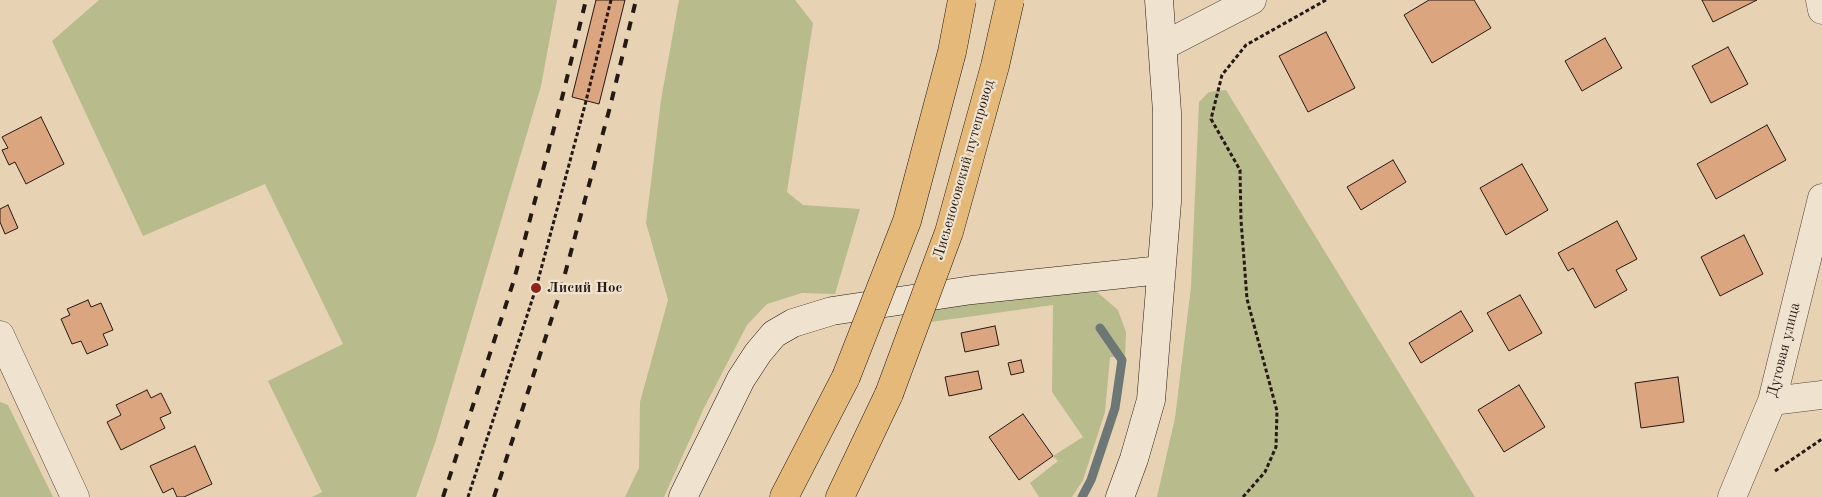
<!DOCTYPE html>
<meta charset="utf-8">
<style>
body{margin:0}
canvas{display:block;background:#e7d2b4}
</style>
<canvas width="1822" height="497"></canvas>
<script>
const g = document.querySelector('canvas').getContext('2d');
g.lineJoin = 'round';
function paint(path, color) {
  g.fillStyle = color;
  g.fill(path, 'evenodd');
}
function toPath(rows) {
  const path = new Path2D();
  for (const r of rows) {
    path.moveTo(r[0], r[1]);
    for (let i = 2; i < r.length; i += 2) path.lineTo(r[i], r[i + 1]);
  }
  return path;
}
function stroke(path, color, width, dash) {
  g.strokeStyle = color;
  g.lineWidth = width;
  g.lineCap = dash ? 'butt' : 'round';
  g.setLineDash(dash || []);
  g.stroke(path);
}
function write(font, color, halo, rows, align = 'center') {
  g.font = font + ' "Old Standard TT",serif';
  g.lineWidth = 4.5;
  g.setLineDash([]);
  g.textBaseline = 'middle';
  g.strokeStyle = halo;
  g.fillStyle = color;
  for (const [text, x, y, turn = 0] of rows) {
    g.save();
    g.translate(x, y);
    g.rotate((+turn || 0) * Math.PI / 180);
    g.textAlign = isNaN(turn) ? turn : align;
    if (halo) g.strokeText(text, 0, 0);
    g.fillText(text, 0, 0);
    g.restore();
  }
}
paint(toPath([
 [99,0,557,0,541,86,436,440,416,497,312,497,322,492,268,381,343,344,265,184,143,236,52,41],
 [679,0,795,0,813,23,787,192,803,205,860,209,835,294,802,293,767,304,747,325,704,408,664,497,625,497,639,468,640,402,668,300,646,223,661,100],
 [1226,90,1475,497,1157,497,1175,418,1191,287,1199,102,1209,92],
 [1075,289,1097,292,1118,310,1126,332,1125,357,1110,357,1105,412,1083,480,1072,497,1039,497,1030,483,1058,461,1053,456,1083,437,1052,392,1053,305,931,322,936,306],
 [0,402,8,405,53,497,0,497]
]), '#b8bb8b');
stroke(toPath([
 [1082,497,1091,480,1115,408,1122,360,1100,328]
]), '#6c7776', 9);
const building = toPath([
 [596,0,625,0,599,104,572,97,596,0],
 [1429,0,1474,0,1491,28,1432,63,1404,15,1429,0],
 [1702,0,1757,0,1713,22,1702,0],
 [1326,32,1355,88,1308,112,1279,56,1326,32],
 [1605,38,1622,68,1582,91,1565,61,1605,38],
 [1728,47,1748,84,1711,103,1692,66,1728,47],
 [41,117,64,164,26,184,15,162,9,165,2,150,8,148,2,137,41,117],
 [1767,125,1786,160,1716,199,1697,164,1767,125],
 [1393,160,1406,182,1361,210,1347,187,1393,160],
 [1522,164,1548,210,1506,235,1480,188,1522,164],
 [8,205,18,228,5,234,0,222,0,209,8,205],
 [1617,221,1637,259,1616,270,1627,290,1595,308,1573,268,1568,271,1558,253,1617,221],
 [1744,235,1763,274,1720,296,1701,257,1744,235],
 [1520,295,1542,333,1509,351,1487,313,1520,295],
 [88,300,91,307,101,303,113,330,103,334,108,345,87,354,81,341,72,344,61,319,70,315,67,309,88,300],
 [1461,311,1473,331,1421,363,1409,343,1461,311],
 [995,326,999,345,965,352,961,333,995,326],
 [1021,360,1024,372,1011,375,1008,363,1021,360],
 [978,371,982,389,949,396,945,377,978,371],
 [1678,377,1684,422,1641,428,1635,383,1678,377],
 [1519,385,1545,427,1504,452,1478,410,1519,385],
 [147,390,151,398,161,393,171,413,160,418,165,428,121,450,107,422,121,415,116,405,147,390],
 [1023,414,1053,456,1019,480,989,437,1023,414],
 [195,446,212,484,184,497,177,497,173,488,163,493,150,466,195,446]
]);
paint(building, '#daa57f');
stroke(building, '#261914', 1);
const street = toPath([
 [1820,0,1822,10],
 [1163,46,1252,0],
 [0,335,75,497],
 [1772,401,1822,395],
 [1732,497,1772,401,1822,198]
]);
const secondary = toPath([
 [683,497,741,379,758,353,774,334,793,323,832,311,972,290,1161,270],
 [1120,497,1134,459,1151,400,1167,202,1167,112,1159,0]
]);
const primary = toPath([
 [784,497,846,377],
 [840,497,889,394]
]);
stroke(street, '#56473c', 29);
stroke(secondary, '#261914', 29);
stroke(primary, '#261914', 29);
stroke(toPath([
 [1775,471,1822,439],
 [468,497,536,288,585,105,611,0],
 [1243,497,1265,472,1276,447,1277,411,1247,299,1241,220,1240,170,1211,119,1222,75,1246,45,1326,0]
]), '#261914', 3, [4, 2.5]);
stroke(street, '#efe2ce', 28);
stroke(secondary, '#efe2ce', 28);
stroke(primary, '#e4b97a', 28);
stroke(toPath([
 [443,497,514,280,563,94,586,0],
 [494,497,559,296,610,107,636,0]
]), '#261914', 4, [9, 9]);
const primaryBridge = toPath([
 [846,377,907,221,952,52,962,0],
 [889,394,949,232,995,66,1010,0]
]);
stroke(primaryBridge, '#261914', 29, []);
stroke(primaryBridge, '#e4b97a', 28);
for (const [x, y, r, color] of [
 [536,288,6,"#8f2418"]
]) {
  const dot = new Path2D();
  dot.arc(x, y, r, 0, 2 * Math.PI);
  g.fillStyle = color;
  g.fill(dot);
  stroke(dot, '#efe2ce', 2);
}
write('15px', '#261914', '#efe2ce', [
 ["Лисьеносовский путепровод",964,170,-74],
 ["Дуговая улица",1784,350,-76]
]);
write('bold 15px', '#261914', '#efe2ce', [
 ["Лисий Нос",547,288]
], 'left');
</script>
